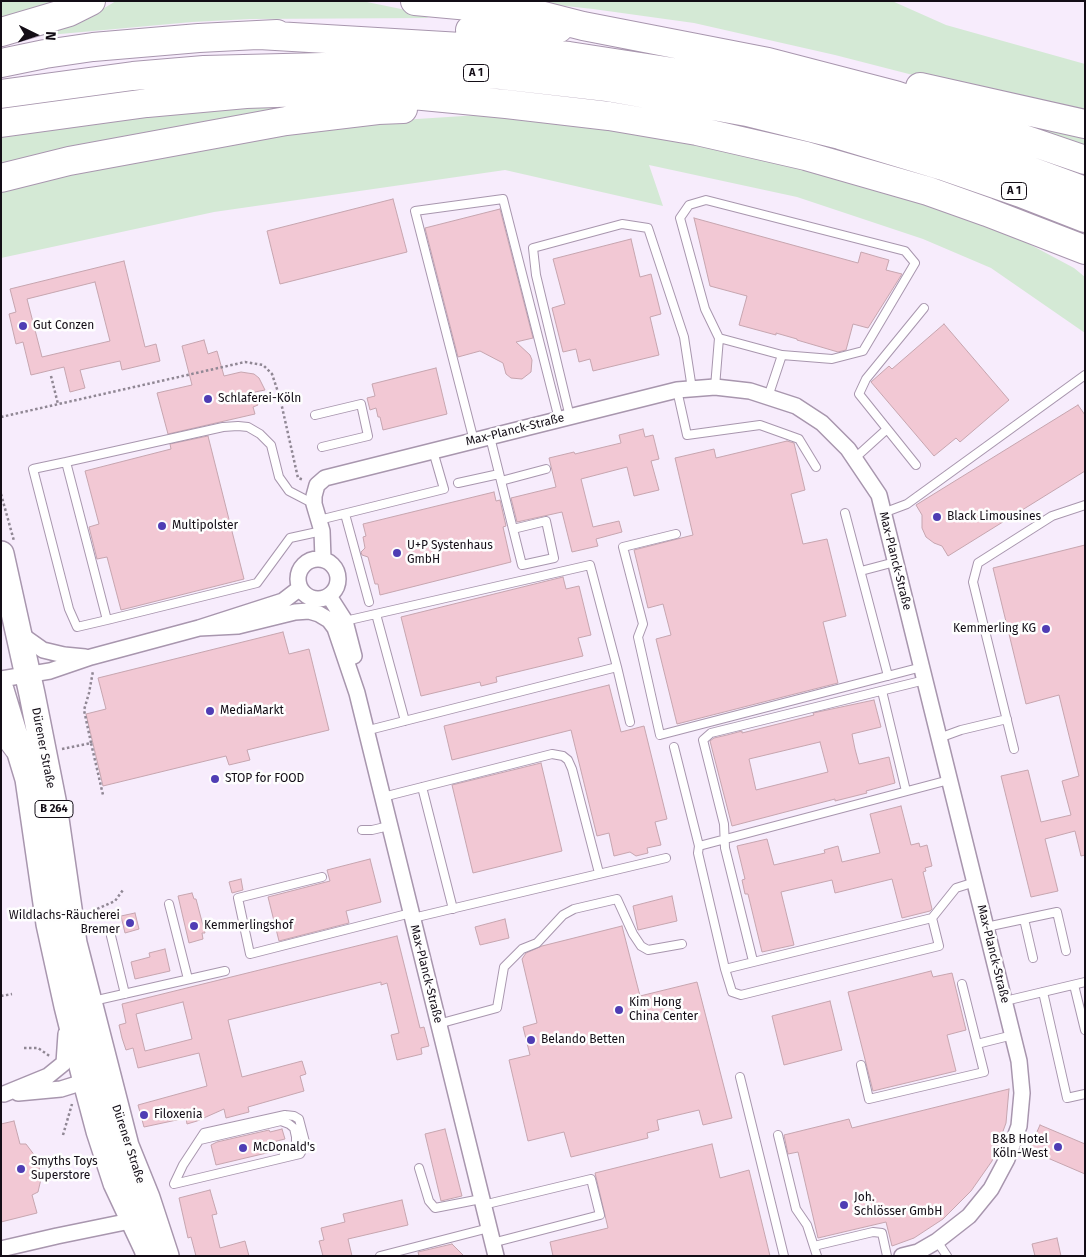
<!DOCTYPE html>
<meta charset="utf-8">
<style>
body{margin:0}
#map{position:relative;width:1086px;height:1257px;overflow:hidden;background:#f7ecfc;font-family:"Fira Sans",sans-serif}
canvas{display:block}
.frame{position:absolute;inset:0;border:2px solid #130d16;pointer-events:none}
.north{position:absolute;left:10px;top:10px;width:50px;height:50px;-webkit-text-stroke:4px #fefefe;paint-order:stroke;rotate:94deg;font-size:14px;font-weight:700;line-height:20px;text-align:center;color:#130d16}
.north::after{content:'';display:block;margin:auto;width:18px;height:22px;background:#130d16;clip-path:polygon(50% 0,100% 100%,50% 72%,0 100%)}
</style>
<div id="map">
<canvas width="1086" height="1257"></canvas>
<div class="frame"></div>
<div class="north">N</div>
</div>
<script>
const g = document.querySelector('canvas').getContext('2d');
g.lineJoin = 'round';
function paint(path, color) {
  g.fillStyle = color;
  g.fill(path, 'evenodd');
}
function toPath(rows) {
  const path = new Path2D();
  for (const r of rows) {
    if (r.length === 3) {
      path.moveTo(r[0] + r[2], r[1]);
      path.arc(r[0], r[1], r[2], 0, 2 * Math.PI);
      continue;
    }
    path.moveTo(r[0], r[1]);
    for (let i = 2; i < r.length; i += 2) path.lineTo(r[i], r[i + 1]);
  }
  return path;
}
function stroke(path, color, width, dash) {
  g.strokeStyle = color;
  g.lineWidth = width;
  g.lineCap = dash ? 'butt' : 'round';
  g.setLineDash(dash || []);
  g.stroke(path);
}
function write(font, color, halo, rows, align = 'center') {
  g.font = font + ' "Fira Sans",sans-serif';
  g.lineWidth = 5;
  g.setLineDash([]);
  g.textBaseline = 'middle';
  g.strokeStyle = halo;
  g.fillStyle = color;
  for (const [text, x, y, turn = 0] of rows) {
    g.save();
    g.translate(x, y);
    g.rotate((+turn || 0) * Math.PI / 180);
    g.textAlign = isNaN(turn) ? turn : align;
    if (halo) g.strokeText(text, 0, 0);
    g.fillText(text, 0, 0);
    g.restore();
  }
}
paint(toPath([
 [1,1,81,1,1,24],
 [116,1,362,1,406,10,429,18,250,19,192,22,27,37,101,10],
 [520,1,892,1,946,25,1085,64,1085,116,1014,101,835,55,694,23,593,9],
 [342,104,1,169,1,132,182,109],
 [969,105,1085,132,1085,147],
 [510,113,746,148,988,222,1074,268,1085,277,1085,333,991,268,923,239,797,197,649,165,663,206,505,170,214,212,1,258,1,188,100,165,355,123]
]), '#d4e9d5');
const building = toPath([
 [393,199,407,252,280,284,267,231,393,199],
 [500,209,533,338,516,342,530,355,532,360,531,372,522,379,511,378,506,374,503,363,480,351,458,357,425,228,500,209],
 [694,218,858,263,861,252,878,257,889,260,886,270,902,274,868,328,853,324,846,350,838,352,797,340,797,339,776,333,776,335,739,325,747,296,710,286,694,218],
 [631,239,640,277,651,274,661,314,650,317,659,355,593,371,590,359,579,362,576,349,563,352,552,308,565,304,553,259,631,239],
 [124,261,145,347,156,344,160,361,122,370,120,361,80,370,85,388,70,392,64,367,31,375,23,342,16,344,9,314,16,312,10,289,124,261],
 [95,282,110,341,42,357,27,299,95,282],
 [944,324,1009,400,960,442,956,438,934,456,871,382,889,366,892,369,944,324],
 [204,340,208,354,217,351,224,376,241,372,254,374,259,378,265,390,255,392,258,405,253,407,255,414,168,434,157,393,192,385,182,346,204,340],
 [436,368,447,414,383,430,380,417,378,417,376,408,370,410,367,398,375,396,372,384,436,368],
 [1078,405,1085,415,1085,471,948,556,942,546,934,543,926,537,922,528,922,515,916,505,1078,405],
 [643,429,645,437,653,435,659,459,651,461,659,490,634,496,627,467,581,479,593,527,619,521,622,532,596,539,598,546,572,552,562,512,517,522,511,498,556,487,549,458,574,452,575,454,621,443,619,435,643,429],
 [208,436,244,579,121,610,107,557,97,559,89,527,99,524,85,471,171,449,170,444,208,436],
 [787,441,794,443,805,490,791,494,803,544,827,539,846,616,823,622,838,683,677,724,656,639,671,635,663,604,648,608,634,550,693,535,675,458,714,449,716,458,787,441],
 [494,492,496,501,500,500,506,526,503,527,511,562,380,595,378,584,375,584,368,557,362,555,361,552,365,548,363,537,366,536,363,524,494,492],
 [1085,545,1085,855,1081,856,1075,831,1045,839,1058,891,1031,897,1001,776,1028,770,1041,822,1071,815,1062,781,1079,776,1059,695,1026,704,993,568,1085,545],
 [563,577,566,589,579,586,591,635,578,638,583,656,496,677,497,682,481,686,480,682,421,696,401,617,563,577],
 [283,632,289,654,309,649,329,730,247,750,250,760,229,765,226,756,103,786,86,714,106,709,98,678,283,632],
 [609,685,621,732,644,726,667,819,655,822,661,845,647,848,648,853,636,856,630,852,614,856,609,833,597,836,571,730,452,760,444,726,609,685],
 [874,700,881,727,852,734,855,749,859,764,889,757,895,783,866,791,867,793,835,801,835,799,732,826,710,741,714,738,727,735,742,731,742,733,814,715,813,713,874,700],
 [820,742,828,772,756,790,749,759,820,742],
 [541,763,562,851,473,873,452,785,541,763],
 [901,806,911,845,919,843,920,847,927,845,932,866,925,868,926,871,923,872,932,909,930,911,902,918,892,879,835,893,832,880,781,892,794,945,762,952,748,894,745,894,742,880,745,879,737,846,767,839,774,865,825,853,824,850,838,846,842,862,880,853,870,814,901,806],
 [370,859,381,902,346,911,349,923,279,941,268,897,330,881,327,870,370,859],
 [241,879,243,890,232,893,229,882,241,879],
 [192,893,194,899,196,899,205,933,202,933,203,939,189,943,178,896,192,893],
 [672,896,677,921,638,930,633,906,672,896],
 [135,913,139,929,125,933,121,916,135,913],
 [505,919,509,938,480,945,475,927,505,919],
 [622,926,640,996,697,982,732,1118,703,1125,699,1110,657,1120,659,1130,647,1133,648,1138,571,1157,564,1132,528,1141,509,1060,530,1055,523,1027,537,1023,522,959,526,953,542,946,622,926],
 [397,936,420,1028,424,1027,429,1046,421,1048,422,1054,397,1060,391,1035,399,1033,387,983,381,985,381,982,228,1020,242,1077,302,1061,306,1074,300,1076,304,1091,248,1107,249,1112,226,1118,224,1109,197,1121,187,1124,186,1118,144,1127,138,1105,207,1086,199,1053,138,1068,133,1048,126,1050,122,1038,119,1025,126,1023,122,1004,397,936],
 [183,1002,192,1039,145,1051,136,1014,183,1002],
 [165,949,170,971,135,979,131,962,150,957,149,953,165,949],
 [931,971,933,977,952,973,966,1030,947,1035,956,1071,873,1091,848,992,931,971],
 [830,1001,842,1050,784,1065,772,1016,830,1001],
 [1009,1089,1006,1123,992,1161,971,1191,943,1219,914,1238,892,1246,886,1222,818,1238,798,1152,788,1154,784,1135,849,1119,852,1128,1009,1089],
 [14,1121,20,1144,26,1144,38,1160,41,1179,38,1192,32,1195,37,1213,1,1222,1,1124,14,1121],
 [1040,1125,1085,1144,1085,1174,1029,1150,1040,1125],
 [282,1129,285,1139,273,1142,275,1151,216,1165,211,1145,217,1142,269,1130,270,1132,282,1129],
 [445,1129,462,1196,441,1201,425,1134,445,1129],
 [712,1144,720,1178,749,1170,770,1256,553,1256,550,1242,608,1228,595,1173,712,1144],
 [210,1190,217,1214,212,1215,220,1248,245,1241,249,1256,196,1256,191,1237,188,1238,179,1198,210,1190],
 [402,1200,408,1225,348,1239,352,1256,323,1256,319,1241,324,1240,321,1228,345,1222,343,1214,402,1200],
 [1057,1238,1061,1256,1035,1256,1032,1244,1057,1238],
 [452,1244,464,1256,419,1256,418,1252,452,1244]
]);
paint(building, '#f2c8d4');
stroke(building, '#c6a5af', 1);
const lane = toPath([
 [715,387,719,338,782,355,832,359,863,351,915,263,905,251,706,200,689,205,680,218,705,309,719,338],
 [677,390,687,435,760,425,799,439,816,467],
 [768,397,782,355],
 [315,415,361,404,368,436,322,447],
 [570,417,536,275,533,248,622,224,648,228,684,337,692,389],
 [490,437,522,565,554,558,546,521,513,529],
 [474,441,415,211,503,199,559,419],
 [855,458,887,429],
 [66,462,223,427,238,426,248,427,260,434,271,445,279,477,289,491,314,504],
 [916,465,859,394,866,379,924,308],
 [501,481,546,469],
 [458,483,499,474],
 [845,513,888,676],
 [883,513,907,504,1085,375],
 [345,514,369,602],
 [319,520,444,489,433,451],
 [676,534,623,547,643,624,638,637,660,735,922,667],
 [861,571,895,562],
 [376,614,405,721],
 [107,620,77,627,69,609,33,469,66,462,107,620,257,583,290,538,322,531],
 [345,621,590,565,617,667,365,731],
 [617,667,630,722],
 [882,691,906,791],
 [939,738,961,730,1007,719],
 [674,747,699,846,698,853,725,969,932,918,956,888,975,882],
 [1014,749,973,582,978,563,1052,516,1085,505],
 [422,787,453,909],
 [383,797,552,754,563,756,568,760,572,769,599,873],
 [362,830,372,830,389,826],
 [699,846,949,780],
 [322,877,238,898,250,954,411,913],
 [169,904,188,979],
 [413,918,666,858],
 [1024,919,1033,958],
 [986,927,1057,912,1066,951],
 [111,936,125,994],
 [753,961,725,848,724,824,703,740,711,733,925,680],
 [725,969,732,992,741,995,939,946,932,918],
 [962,984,977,1044],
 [1074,985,1085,1030],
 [1043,992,1067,1098,1085,1094],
 [93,1001,225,971],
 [1005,1001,1085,982],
 [438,1024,497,1008,504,967,522,949,537,943,563,915,574,909,617,899,633,934,641,946,648,950,682,944],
 [861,1065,869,1099,984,1072,977,1044,1013,1035],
 [740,1077,784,1256],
 [285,1115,294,1116,299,1119,305,1142,304,1147,300,1154,174,1184,183,1165,204,1133,285,1115],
 [778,1135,796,1209,807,1225,817,1256],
 [200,1140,281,1121,289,1124,294,1128,296,1137,296,1145,292,1150,284,1155],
 [419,1168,429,1201,435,1208,481,1199],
 [483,1205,591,1179,600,1215,492,1243],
 [937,1241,947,1256],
 [814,1246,873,1232,882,1233,887,1256],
 [380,1256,489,1228]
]);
const street = toPath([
 [318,579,20],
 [323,559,322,531,314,504,314,496,317,485,325,478,677,390,715,387,750,391,796,406,822,423,848,449,879,495,1019,1061,1022,1093,1019,1126,1007,1159,991,1189,969,1216,937,1241,918,1252,902,1256],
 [329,596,345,621,354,656],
 [199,628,238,626,295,612,309,611,319,614,329,620,335,628,357,693,496,1256],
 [19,633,43,650,64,655,85,657],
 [1,679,50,671,91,657,199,628,283,601,300,588],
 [18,1093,61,1089,93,1079],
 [4,1094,48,1076,64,1063,66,1034],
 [1,1249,57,1236,140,1219]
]);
const primary = toPath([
 [1,554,32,694,54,805,74,943,126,1146,147,1198,166,1256],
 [1,690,28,779,49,924,67,1006,86,1082,99,1131,116,1183,147,1249,149,1256]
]);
const highway = toPath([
 [415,1,524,11,583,26,768,62,895,95,1085,160],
 [470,30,516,31,559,28],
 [1,32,69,12,91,1],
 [259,35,495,49,569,56,712,78,817,101,876,117,949,141,1085,191],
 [1,63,45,54,93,47,199,38,277,34],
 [920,87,1085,124],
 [1,94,133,76,204,70,323,67,418,69,501,75,607,87,747,112,840,135,943,166,1021,193,1085,218],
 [1,123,147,103,246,94,306,92,402,94,506,104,609,116,697,131,806,156,928,191,987,212,1085,250],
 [1,178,69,161,286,121,378,110,403,109],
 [1,724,18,747]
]);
stroke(lane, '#a896ae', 10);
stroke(street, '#a896ae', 18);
stroke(primary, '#a896ae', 28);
stroke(highway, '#a896ae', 30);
stroke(toPath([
 [51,376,58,404],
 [1,417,245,362,263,365,272,374,280,398,298,478,304,480],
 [1,494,14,541],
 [91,743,84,710,89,693,93,671],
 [62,749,91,743,103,795],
 [88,913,115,901,123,890],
 [1,996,12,994],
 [24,1048,38,1048,51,1057],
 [63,1135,72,1104]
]), '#908794', 2.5, [2.5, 2.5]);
stroke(lane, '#fff', 8);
stroke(street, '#fff', 15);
stroke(primary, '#fff', 25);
stroke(highway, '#fff', 28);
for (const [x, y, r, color] of [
 [23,326,5,"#4f3db4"],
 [208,399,5,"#4f3db4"],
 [937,517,5,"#4f3db4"],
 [162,526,5,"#4f3db4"],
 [397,553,5,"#4f3db4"],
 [1046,629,5,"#4f3db4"],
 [210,711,5,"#4f3db4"],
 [215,779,5,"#4f3db4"],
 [130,923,5,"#4f3db4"],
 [194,926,5,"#4f3db4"],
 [619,1010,5,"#4f3db4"],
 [531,1040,5,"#4f3db4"],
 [144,1115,5,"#4f3db4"],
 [1058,1147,5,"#4f3db4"],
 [243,1148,5,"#4f3db4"],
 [21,1169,5,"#4f3db4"],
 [844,1205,5,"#4f3db4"]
]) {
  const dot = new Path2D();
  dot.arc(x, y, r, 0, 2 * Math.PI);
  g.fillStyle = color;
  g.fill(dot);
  stroke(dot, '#fefefe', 2);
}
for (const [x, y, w] of [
 [476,73,25],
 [1014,191,25],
 [54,809,38]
]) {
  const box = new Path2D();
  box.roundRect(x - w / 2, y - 8.5, w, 17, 4);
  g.fillStyle = '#fefefe';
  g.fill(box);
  stroke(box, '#130d16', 1);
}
write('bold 11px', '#130d16', null, [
 ["A 1",476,73],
 ["A 1",1014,191],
 ["B 264",54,809]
]);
write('12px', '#130d16', '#fefefe', [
 ["Gut Conzen",33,326],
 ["Schlaferei-Köln",218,399],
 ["Black Limousines",947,517],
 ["Multipolster",172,526],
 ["U+P Systenhaus",407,546],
 ["GmbH",407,560],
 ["Kemmerling KG",1036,629,"right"],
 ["MediaMarkt",220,711],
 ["STOP for FOOD",225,779],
 ["Wildlachs-Räucherei",120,916,"right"],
 ["Bremer",120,930,"right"],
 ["Kemmerlingshof",204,926],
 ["Kim Hong",629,1003],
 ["China Center",629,1017],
 ["Belando Betten",541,1040],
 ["Filoxenia",154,1115],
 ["B&B Hotel",1048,1140,"right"],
 ["Köln-West",1048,1154,"right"],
 ["McDonald's",253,1148],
 ["Smyths Toys",31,1162],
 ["Superstore",31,1176],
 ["Joh.",854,1198],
 ["Schlösser GmbH",854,1212]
], 'left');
write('12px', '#130d16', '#fefefe', [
 ["Max-Planck-Straße",515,430,-14],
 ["Max-Planck-Straße",895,561,76],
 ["Dürener Straße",43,748,79],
 ["Max-Planck-Straße",993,954,76],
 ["Max-Planck-Straße",426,974,76],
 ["Dürener Straße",128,1144,72]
]);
</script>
